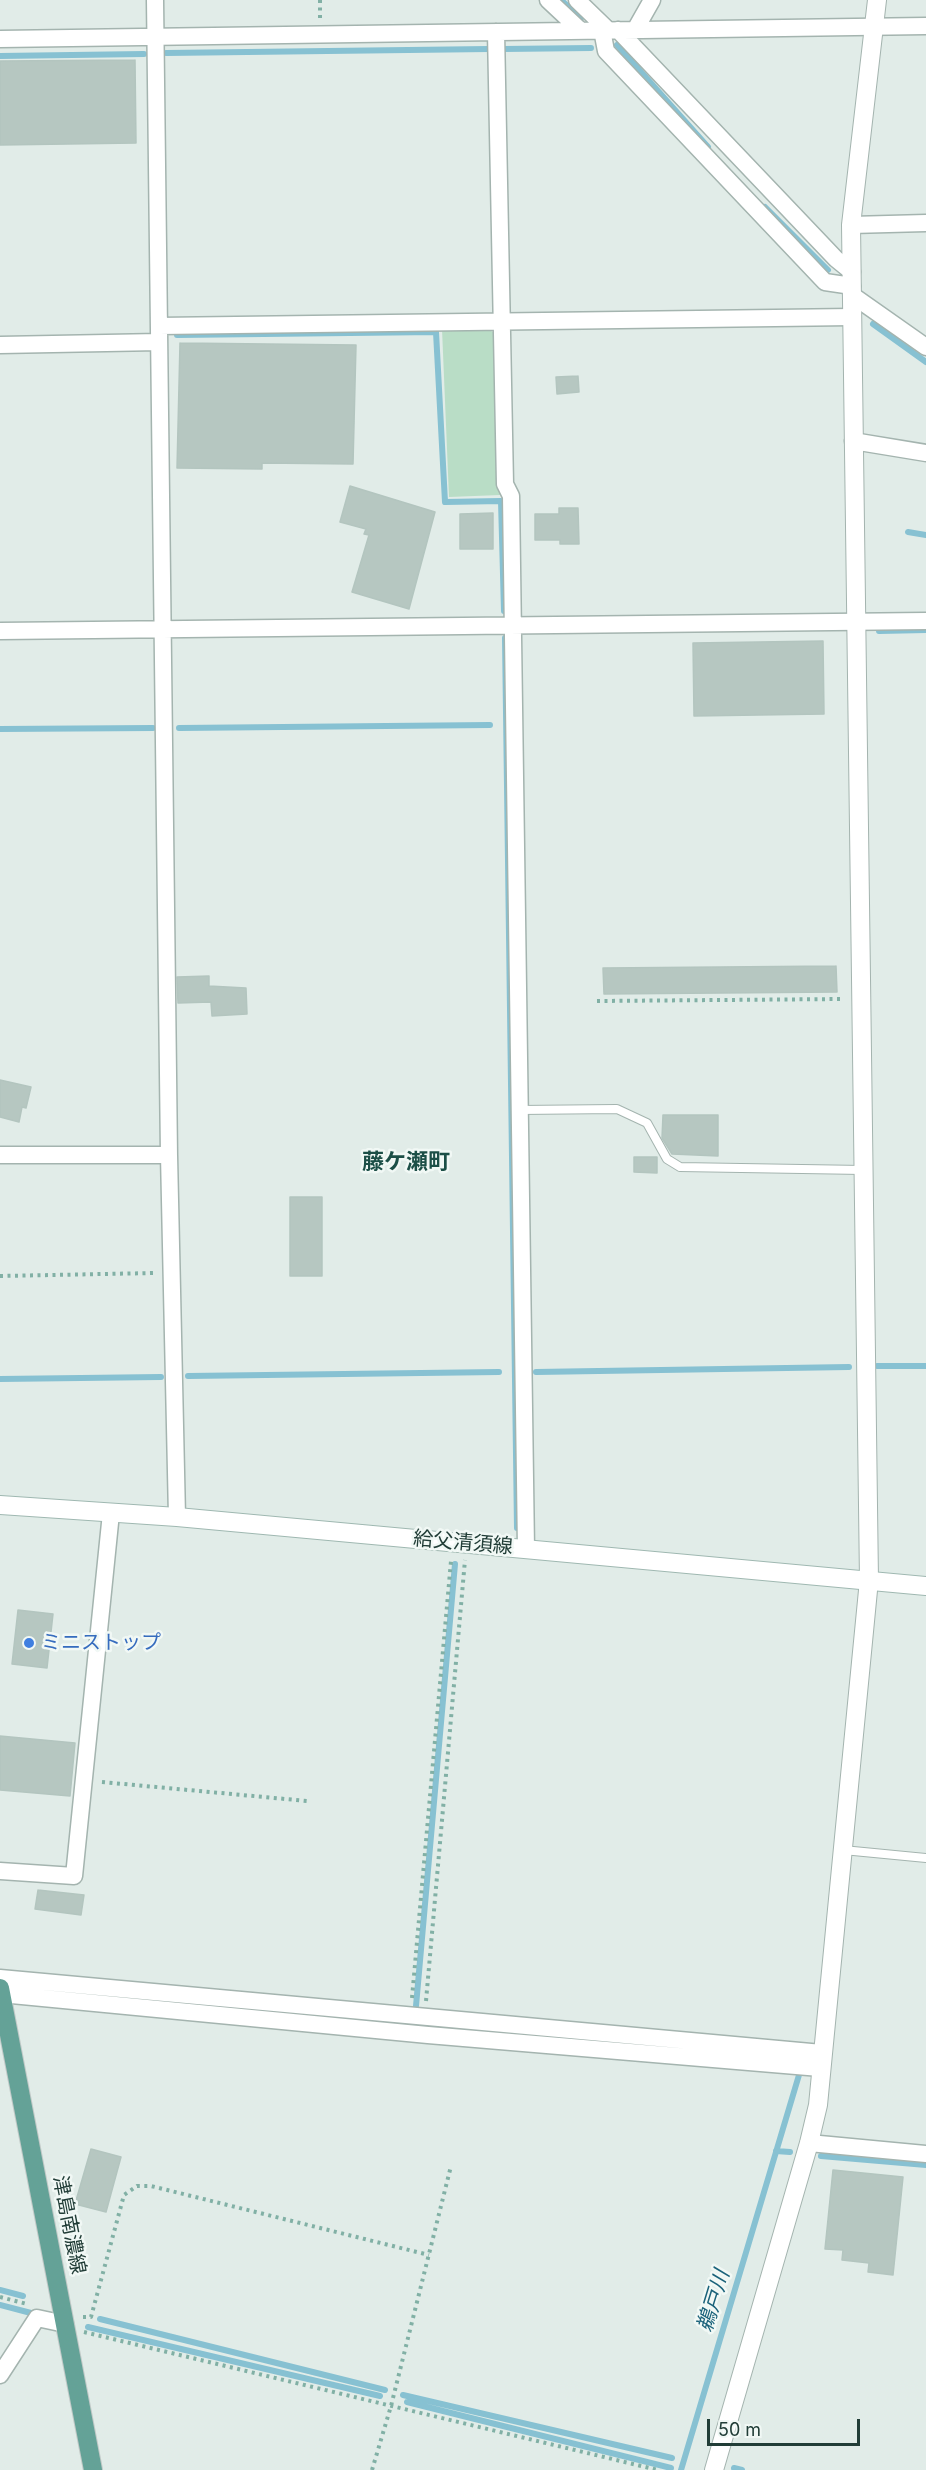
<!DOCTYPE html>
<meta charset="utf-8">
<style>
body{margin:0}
#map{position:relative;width:926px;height:2470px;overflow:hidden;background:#e1ece8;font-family:Inter,sans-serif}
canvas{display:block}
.scale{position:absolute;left:707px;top:2419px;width:153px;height:27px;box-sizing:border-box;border:3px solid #213d37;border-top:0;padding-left:8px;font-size:18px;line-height:21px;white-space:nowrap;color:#213d37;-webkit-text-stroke:4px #f1f8f5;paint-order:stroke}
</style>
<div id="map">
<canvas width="926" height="2470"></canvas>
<div class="scale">50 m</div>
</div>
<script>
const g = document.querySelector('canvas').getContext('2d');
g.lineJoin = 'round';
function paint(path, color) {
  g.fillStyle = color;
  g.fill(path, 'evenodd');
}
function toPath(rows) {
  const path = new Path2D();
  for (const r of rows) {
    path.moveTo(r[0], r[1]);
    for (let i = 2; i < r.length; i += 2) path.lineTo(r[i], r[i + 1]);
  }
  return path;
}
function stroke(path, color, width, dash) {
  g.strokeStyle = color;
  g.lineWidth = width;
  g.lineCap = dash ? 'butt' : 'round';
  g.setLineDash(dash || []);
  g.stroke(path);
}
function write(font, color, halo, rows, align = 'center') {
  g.font = font + ' Inter,"Noto Sans JP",sans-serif';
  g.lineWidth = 5;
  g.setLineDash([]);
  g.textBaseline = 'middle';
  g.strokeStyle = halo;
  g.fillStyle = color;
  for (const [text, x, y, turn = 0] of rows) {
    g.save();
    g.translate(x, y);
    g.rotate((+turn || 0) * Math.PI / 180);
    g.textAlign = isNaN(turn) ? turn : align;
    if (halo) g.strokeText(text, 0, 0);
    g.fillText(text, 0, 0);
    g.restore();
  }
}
paint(toPath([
 [442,329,488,329,496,334,500,495,449,497]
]), '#b9ddc6');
stroke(toPath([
 [561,0,581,18],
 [617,45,708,147],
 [503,49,591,48],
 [166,53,489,49],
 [0,56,144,54],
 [765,207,828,270],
 [873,324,926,362],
 [177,335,436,332,445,502,501,501,504,611],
 [908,532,926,535],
 [879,631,926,630],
 [505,638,517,1528],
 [179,728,490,725],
 [0,729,153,728],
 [877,1366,926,1366],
 [536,1372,849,1367],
 [188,1376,499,1372],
 [0,1379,161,1377],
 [134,1999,418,2025],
 [416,2006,455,1564],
 [438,2027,556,2038],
 [776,2151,790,2152],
 [821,2156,926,2165],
 [0,2290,23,2296],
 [0,2305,31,2313],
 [100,2319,385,2390],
 [88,2327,380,2396],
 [403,2395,672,2458],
 [407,2402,671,2468],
 [734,2468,742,2470],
 [681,2470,799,2075]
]), '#87c1d2', 6);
const building = toPath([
 [135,60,136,143,0,145,0,61,135,60],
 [180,343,356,345,353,464,262,463,262,469,177,468,180,343],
 [578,376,579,392,557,394,556,377,578,376],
 [350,486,435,512,409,609,352,592,369,535,364,534,366,529,340,522,350,486],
 [559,508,578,508,579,544,560,544,560,540,535,540,535,514,559,514,559,508],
 [493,513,493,549,460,549,460,514,493,513],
 [823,641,824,714,694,716,693,643,823,641],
 [836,966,837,992,604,994,603,968,836,966],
 [209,976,209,986,246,988,247,1014,212,1016,211,1002,178,1003,177,977,209,976],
 [0,1080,31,1087,26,1108,22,1107,19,1122,0,1117,0,1080],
 [663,1115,718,1115,718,1156,672,1154,662,1138,663,1115],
 [634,1157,657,1157,657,1173,634,1172,634,1157],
 [290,1197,322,1197,322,1276,290,1276,290,1197],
 [18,1610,53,1614,47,1668,12,1664,18,1610],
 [0,1736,75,1743,70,1796,0,1790,0,1736],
 [38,1890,84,1895,81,1915,35,1909,38,1890],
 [91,2149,121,2157,106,2212,75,2204,91,2149],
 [833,2170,903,2177,893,2275,868,2272,869,2263,842,2260,843,2250,825,2249,833,2170]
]);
paint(building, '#b6c7c1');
stroke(building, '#b3c5bf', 1.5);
const service = toPath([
 [519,1110,617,1109,647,1123,667,1159,680,1167,863,1170],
 [843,1850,926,1858]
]);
const minor = toPath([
 [155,0,169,1155,177,1517],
 [548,0,580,30],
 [577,0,608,30],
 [602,30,606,51,825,282,852,286],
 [618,30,836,259,852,272],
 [635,30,652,0],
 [496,32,505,484,511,496,526,1549],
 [0,39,926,26],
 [851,225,926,223],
 [852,295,926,347],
 [159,326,852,317],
 [0,345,159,342],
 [853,441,926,453],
 [0,631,926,621],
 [0,1155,169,1155],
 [0,1871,74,1876,111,1513],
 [0,1978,822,2053],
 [1,1994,428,2035,820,2068],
 [809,2143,926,2154],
 [0,2375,37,2318,65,2324]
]);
const tertiary = toPath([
 [714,2470,809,2143,818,2105,869,1580,851,225,877,0]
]);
const secondary = toPath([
 [0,1505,177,1517,926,1586]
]);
const primary = toPath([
 [0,1988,93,2470]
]);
stroke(service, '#a4b4af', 10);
stroke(minor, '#a4b4af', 19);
stroke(tertiary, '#a4b4af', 20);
stroke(secondary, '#9fb8b1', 20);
stroke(primary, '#c1c9c7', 20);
stroke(toPath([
 [320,0,320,18],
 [597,1001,843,999],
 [0,1276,155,1273],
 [102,1782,307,1801],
 [412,1998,451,1561],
 [426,2001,465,1560],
 [0,2297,27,2304],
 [83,2317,91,2317,124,2195,137,2186,151,2186,429,2255],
 [84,2332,658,2470],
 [372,2470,391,2406,451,2166]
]), '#81b0a5', 4, [3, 4.5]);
stroke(service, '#fff', 8);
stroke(minor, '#fff', 16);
stroke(tertiary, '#fff', 18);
stroke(secondary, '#fff', 18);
stroke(primary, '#64a297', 18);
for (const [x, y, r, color] of [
 [29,1643,6,"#3f7fe0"]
]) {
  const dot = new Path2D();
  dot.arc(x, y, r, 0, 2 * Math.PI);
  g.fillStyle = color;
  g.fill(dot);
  stroke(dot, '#f1f8f5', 2);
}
write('20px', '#213d37', '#f1f8f5', [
 ["給父清須線",463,1543,5],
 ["津島南濃線",69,2225,79]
]);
write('20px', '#366cbe', '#f1f8f5', [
 ["ミニストップ",41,1643]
], 'left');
write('italic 21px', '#1a627a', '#f1f8f5', [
 ["鵜戸川",714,2301,-73]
]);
write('bold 22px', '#1c4f47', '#f1f8f5', [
 ["藤ケ瀬町",406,1162]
]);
</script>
